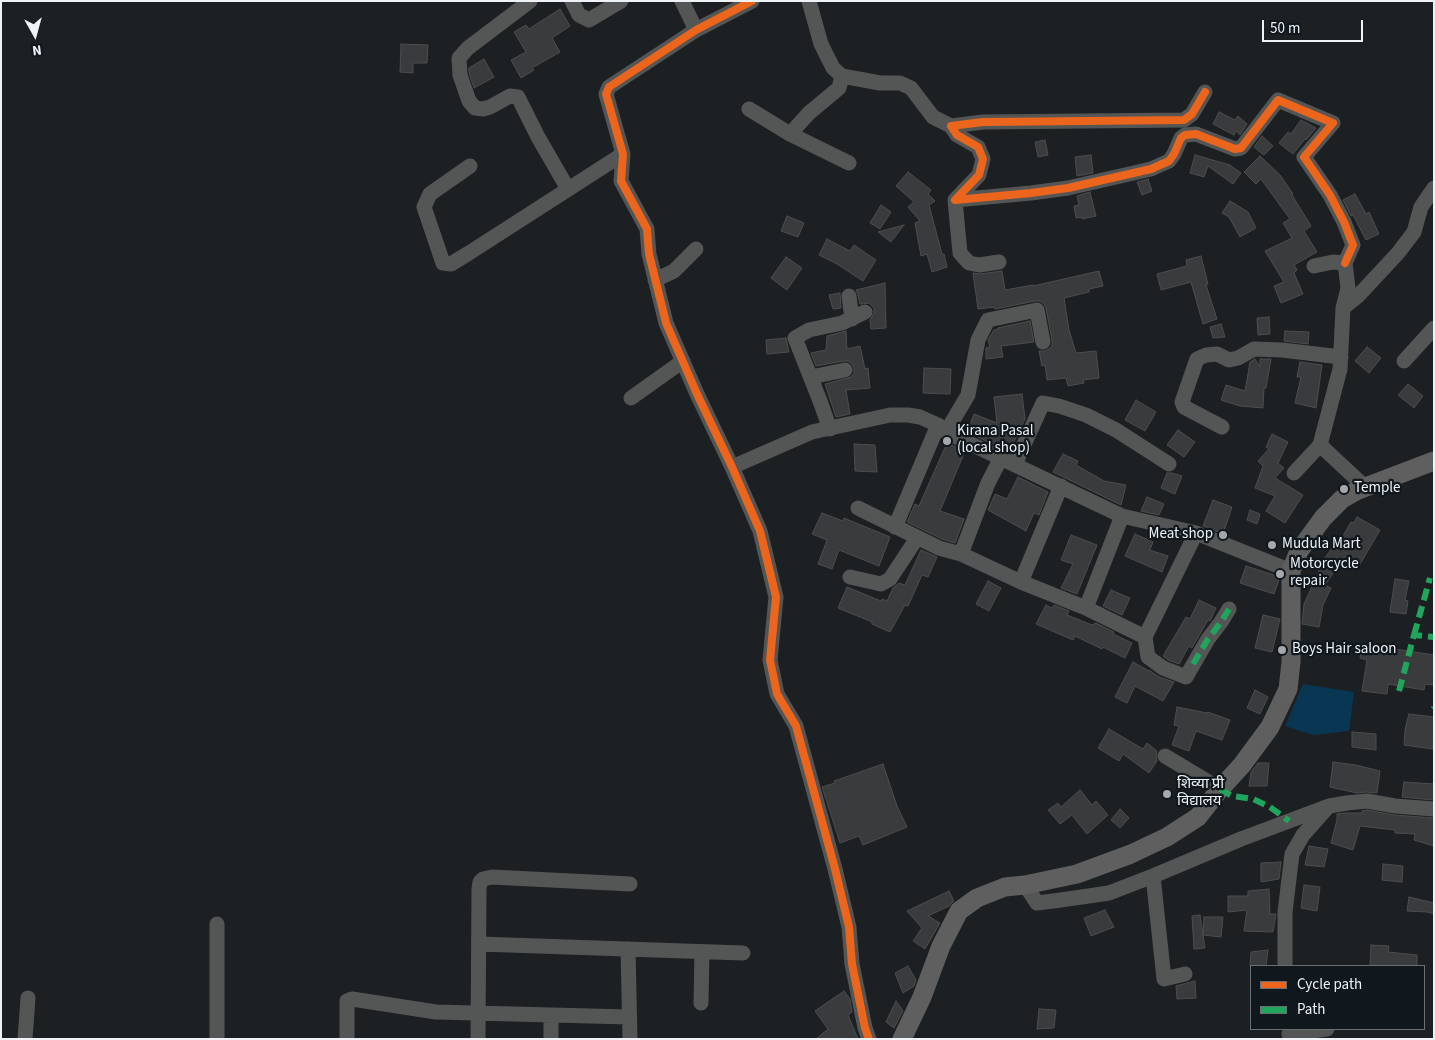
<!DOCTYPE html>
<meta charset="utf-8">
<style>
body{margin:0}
#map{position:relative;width:1435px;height:1040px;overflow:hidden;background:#1c2023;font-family:"Source Sans 3",sans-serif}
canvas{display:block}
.frame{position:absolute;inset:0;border:2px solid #eef3f7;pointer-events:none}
.legend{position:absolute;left:1250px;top:965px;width:175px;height:65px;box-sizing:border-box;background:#10171d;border:1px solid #696f74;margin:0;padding:6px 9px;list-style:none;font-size:15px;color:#eef3f7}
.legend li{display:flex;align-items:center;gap:10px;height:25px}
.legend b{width:25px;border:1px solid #696f74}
.north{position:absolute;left:10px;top:10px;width:50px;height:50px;-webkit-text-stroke:4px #10171d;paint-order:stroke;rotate:173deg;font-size:14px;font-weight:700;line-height:20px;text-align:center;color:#eef3f7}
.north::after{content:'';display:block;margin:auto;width:18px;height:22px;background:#eef3f7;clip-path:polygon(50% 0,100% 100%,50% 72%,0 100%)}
.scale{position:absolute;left:1262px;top:20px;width:101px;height:22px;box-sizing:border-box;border:2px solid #eef3f7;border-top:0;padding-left:6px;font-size:15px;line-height:18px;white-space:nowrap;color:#eef3f7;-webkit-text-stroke:4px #10171d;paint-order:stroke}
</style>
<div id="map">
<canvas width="1435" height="1040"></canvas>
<div class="frame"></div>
<ul class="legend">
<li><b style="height:6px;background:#eb651d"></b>Cycle path</li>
<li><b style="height:6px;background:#20a55d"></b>Path</li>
</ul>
<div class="north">N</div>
<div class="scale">50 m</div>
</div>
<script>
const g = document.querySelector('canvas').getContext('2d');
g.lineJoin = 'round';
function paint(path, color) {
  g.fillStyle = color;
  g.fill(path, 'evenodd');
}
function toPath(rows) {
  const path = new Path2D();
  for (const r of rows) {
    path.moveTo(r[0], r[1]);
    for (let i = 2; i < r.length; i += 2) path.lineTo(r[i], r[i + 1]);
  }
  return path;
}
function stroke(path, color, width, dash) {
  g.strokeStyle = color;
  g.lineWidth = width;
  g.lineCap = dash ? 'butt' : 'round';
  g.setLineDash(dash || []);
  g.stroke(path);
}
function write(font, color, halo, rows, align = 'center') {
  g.font = font + ' "Source Sans 3","Noto Sans Devanagari",sans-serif';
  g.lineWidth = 4.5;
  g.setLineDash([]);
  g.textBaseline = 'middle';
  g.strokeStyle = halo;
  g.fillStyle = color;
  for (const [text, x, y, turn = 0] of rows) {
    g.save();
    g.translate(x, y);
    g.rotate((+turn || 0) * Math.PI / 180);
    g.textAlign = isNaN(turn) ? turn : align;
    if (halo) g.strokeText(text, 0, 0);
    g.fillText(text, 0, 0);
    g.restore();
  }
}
paint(toPath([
 [1303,684,1354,692,1349,731,1313,735,1285,726]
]), '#083653');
const building = toPath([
 [560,9,570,26,552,38,560,52,532,68,534,70,521,78,511,60,526,52,514,32,526,25,529,29,560,9],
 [401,44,428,45,427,63,413,63,413,73,400,72,401,44],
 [484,59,494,77,474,88,469,73,469,68,484,59],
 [1219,112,1235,120,1238,116,1247,124,1240,135,1236,131,1234,135,1213,124,1219,112],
 [1301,120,1316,128,1306,140,1305,139,1293,154,1279,143,1288,132,1291,134,1301,120],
 [1262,136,1273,146,1264,155,1254,147,1262,136],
 [1045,140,1048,155,1038,157,1035,142,1045,140],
 [1091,155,1093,173,1077,176,1075,157,1091,155],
 [1195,155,1230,165,1241,173,1233,184,1208,166,1204,177,1190,173,1195,155],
 [1260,156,1280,175,1293,194,1292,195,1311,226,1304,231,1317,252,1294,265,1297,270,1294,273,1303,294,1281,303,1274,286,1284,282,1265,251,1292,238,1283,223,1290,219,1261,179,1256,184,1244,172,1260,156],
 [908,172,931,190,928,194,935,201,929,205,942,254,944,254,947,267,932,272,927,254,921,256,915,223,920,221,908,207,914,202,896,186,908,172],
 [1148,179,1152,191,1142,195,1137,182,1148,179],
 [1090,192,1096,216,1082,219,1082,217,1076,218,1074,206,1079,205,1077,196,1090,192],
 [1355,194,1366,214,1369,212,1379,234,1366,240,1353,215,1351,216,1343,200,1355,194],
 [1230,201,1248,212,1256,228,1240,237,1229,217,1222,213,1230,201],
 [881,205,891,212,880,229,870,223,881,205],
 [787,216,804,223,798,237,781,231,787,216],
 [904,225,891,242,878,232,904,225],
 [827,239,850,251,854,245,876,260,863,281,837,264,819,255,827,239],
 [1201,256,1208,284,1206,285,1217,319,1203,324,1191,282,1161,290,1157,274,1187,266,1186,260,1201,256],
 [786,257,802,268,787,290,771,278,786,257],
 [1002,271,1005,290,1033,285,1033,286,1099,271,1103,286,1089,289,1089,292,1064,298,1069,330,1076,353,1096,351,1099,378,1083,380,1084,383,1068,386,1066,378,1047,380,1045,365,1042,366,1039,351,1044,351,1049,349,1052,346,1052,340,1046,308,1044,304,1040,301,1035,301,995,309,994,307,978,309,973,273,980,274,1002,271],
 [885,283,886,328,871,329,870,320,874,313,874,308,869,303,860,304,858,295,856,290,885,283],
 [840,293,841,308,833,309,829,295,840,293],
 [1269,317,1270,334,1258,335,1257,318,1269,317],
 [1030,321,1034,342,1001,346,1003,357,986,359,986,348,990,347,988,340,994,330,998,329,998,328,1030,321],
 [1221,324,1225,337,1213,338,1210,327,1221,324],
 [846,331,847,349,860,346,865,369,868,368,870,388,846,390,850,414,836,417,825,384,851,377,854,373,854,368,852,364,848,361,844,361,816,366,811,353,826,350,827,336,846,331],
 [1285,331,1309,332,1308,344,1284,341,1285,331],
 [786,338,789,352,767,354,766,340,786,338],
 [1367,347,1381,358,1369,373,1355,361,1367,347],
 [1255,359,1260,367,1260,359,1271,359,1266,388,1264,388,1263,408,1240,406,1221,400,1226,385,1245,391,1250,362,1255,359],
 [1300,362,1322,365,1316,408,1295,403,1301,377,1297,377,1300,362],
 [924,368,951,369,950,394,923,393,924,368],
 [1408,384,1423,396,1414,408,1398,395,1408,384],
 [1022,394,1025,419,1009,452,967,432,974,414,997,423,994,397,1022,394],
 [1136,400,1156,412,1145,431,1125,420,1136,400],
 [1178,430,1195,442,1184,457,1167,445,1178,430],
 [1272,434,1288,442,1278,463,1284,468,1275,478,1303,495,1285,523,1266,511,1275,496,1255,488,1263,466,1258,461,1269,449,1266,447,1272,434],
 [947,443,965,451,940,511,964,519,955,543,942,539,907,522,915,504,919,506,947,443],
 [854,444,875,445,877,472,855,471,854,444],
 [1063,454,1078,461,1076,465,1104,481,1126,485,1121,505,1053,472,1063,454],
 [1167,473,1172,473,1182,476,1175,494,1161,488,1167,473],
 [1018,477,1048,492,1039,515,1034,513,1026,531,988,510,995,494,1007,499,1018,477],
 [1147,497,1164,504,1159,515,1141,511,1147,497],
 [1213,500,1232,507,1223,534,1203,526,1213,500],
 [1250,510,1260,514,1257,524,1247,520,1250,510],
 [822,513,843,521,844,518,890,537,879,566,839,550,832,569,818,564,827,540,812,534,822,513],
 [1357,517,1380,530,1359,566,1344,557,1325,585,1331,588,1323,605,1319,627,1302,624,1304,604,1319,571,1317,569,1335,544,1337,544,1342,536,1343,536,1351,522,1354,523,1357,517],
 [1135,534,1153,542,1150,550,1168,556,1162,572,1125,556,1135,534],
 [1071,535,1097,545,1077,594,1061,588,1073,564,1061,560,1071,535],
 [921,550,937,557,928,577,922,575,908,606,905,605,890,632,872,624,872,622,838,608,847,587,881,601,882,599,887,601,893,588,899,583,905,585,921,550],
 [1246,566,1280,577,1274,594,1240,583,1246,566],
 [1395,579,1409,581,1405,600,1408,601,1406,614,1390,612,1395,579],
 [988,581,1001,588,989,611,976,604,988,581],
 [1111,590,1130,598,1122,615,1103,606,1111,590],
 [1199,600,1216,608,1210,621,1208,620,1192,648,1189,646,1179,664,1168,660,1163,656,1186,617,1190,619,1199,600],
 [1046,605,1052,608,1054,605,1069,611,1067,615,1092,625,1096,623,1114,632,1113,634,1132,643,1125,658,1103,647,1102,649,1075,636,1073,640,1036,624,1046,605],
 [1263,615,1280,619,1272,652,1255,648,1263,615],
 [1362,644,1434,655,1434,685,1425,684,1424,690,1388,684,1387,694,1362,691,1367,660,1360,658,1362,644],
 [1133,662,1149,671,1149,670,1159,677,1174,682,1163,701,1135,686,1127,703,1115,697,1133,662],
 [1255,690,1268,697,1260,714,1247,708,1255,690],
 [1177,707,1207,713,1208,712,1230,720,1222,740,1196,731,1189,751,1172,745,1179,726,1174,725,1177,707],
 [1409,714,1434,717,1433,749,1404,745,1405,730,1409,714],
 [1109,729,1143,749,1147,743,1157,751,1156,756,1157,761,1149,773,1123,754,1119,761,1098,748,1109,729],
 [1352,732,1376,734,1376,750,1352,747,1352,732],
 [1333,762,1356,765,1380,771,1377,793,1366,792,1357,793,1330,787,1333,762],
 [1258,763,1269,763,1267,786,1249,786,1251,772,1258,763],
 [883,764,897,806,907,827,863,845,859,836,840,843,822,787,835,783,834,781,883,764],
 [1404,782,1434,784,1434,800,1402,797,1404,782],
 [1080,790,1092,805,1096,801,1108,815,1087,834,1072,815,1060,824,1048,810,1058,803,1061,807,1080,790],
 [1120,809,1129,818,1120,828,1111,820,1120,809],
 [1367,810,1394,815,1434,818,1434,846,1414,840,1415,834,1395,833,1395,830,1360,826,1353,850,1331,843,1337,820,1337,814,1346,813,1362,813,1362,811,1367,810],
 [1309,846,1328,849,1324,867,1305,865,1309,846],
 [1281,862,1279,879,1261,882,1261,863,1281,862],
 [1383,864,1403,866,1402,882,1382,880,1383,864],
 [1304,885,1320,887,1317,911,1301,908,1304,885],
 [1269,889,1270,914,1276,914,1273,932,1244,931,1247,910,1228,912,1228,896,1248,896,1248,891,1269,889],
 [949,891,954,901,949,906,928,916,940,923,925,949,913,941,922,928,907,911,949,891],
 [1409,897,1434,903,1434,914,1427,912,1407,911,1409,897],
 [1105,910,1114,927,1091,936,1084,918,1105,910],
 [1200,915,1205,948,1194,949,1192,916,1200,915],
 [1204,917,1223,917,1221,937,1203,935,1204,917],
 [1371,945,1389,946,1388,952,1417,955,1417,966,1370,966,1371,945],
 [1268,950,1266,966,1250,966,1251,952,1268,950],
 [908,966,916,980,914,986,903,993,895,973,908,966],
 [1195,981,1196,998,1177,999,1176,986,1195,981],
 [844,991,850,999,852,1012,848,1015,858,1039,816,1039,828,1029,815,1011,844,991],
 [896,1001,903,1011,894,1028,886,1022,896,1001],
 [1039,1009,1056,1010,1054,1028,1037,1029,1039,1009]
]);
paint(building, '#3a3b3c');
stroke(building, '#4d4d4e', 1);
stroke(toPath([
 [530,1,468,48,459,58,460,75,469,101,475,108,483,109,490,107,510,96,518,97,538,137,568,189],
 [572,1,579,15,589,20,621,1],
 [682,1,696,30],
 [752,1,696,30,609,87,606,94,623,154,621,181,647,229,649,254,666,323,697,394,732,467,760,531,776,597,770,660,777,694,796,726,835,869,849,927,852,964,865,1028,869,1039],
 [809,1,821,44,833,68,842,76,880,83,900,83,911,88,933,117,951,126],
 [1205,92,1192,114,1184,120,983,122,951,126,957,135,978,147,983,159,979,175,955,200,1031,193,1068,188,1151,169,1169,161,1174,154,1181,138,1185,135,1196,134,1235,149,1241,148,1278,100,1333,123,1304,157,1330,195,1344,222,1353,245,1345,263],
 [749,109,790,134,849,163],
 [790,134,809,113,839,88,842,76],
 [470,166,430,194,424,207,443,263,451,264,469,253,623,154],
 [955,200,960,253,969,263,979,265,999,262],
 [655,280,674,271,696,249],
 [849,296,852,319],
 [1343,308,1358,296,1398,253,1414,232,1421,207,1434,188],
 [1404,361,1434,328],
 [811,377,845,370],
 [631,398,683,361],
 [1222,427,1184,407,1182,402,1197,359,1206,355,1217,354,1229,360,1238,358,1254,349,1282,350,1341,357],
 [830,429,820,401,795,338,809,330,842,323,865,312],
 [946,432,968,395,978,340,988,320,1037,310,1043,342],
 [1320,445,1365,487],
 [1015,464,1043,403,1059,406,1086,415,1116,430,1169,464],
 [732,467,812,432,890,415,908,415,920,417,938,425,946,432,1122,516,1196,533,1291,571],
 [1294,473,1320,445,1340,369,1343,308,1348,288,1345,263,1333,262,1314,266],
 [858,508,939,548,961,554,1021,582,1086,608,1145,637],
 [895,527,938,425],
 [1196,533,1145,637,1148,657,1163,668,1186,677,1208,639,1221,622,1229,609],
 [961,554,988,483,1001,458],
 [850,577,881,584,890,579,917,538],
 [1021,582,1061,486],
 [1086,608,1122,516],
 [1165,756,1220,789],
 [1153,876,1164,979,1185,974],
 [1025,885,1037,903,1061,900,1109,893,1153,876,1241,839,1329,806,1347,803,1367,801,1395,806,1434,809],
 [479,944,743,953],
 [628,949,630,1039],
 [1285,966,1285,912,1292,854,1303,835,1327,808],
 [701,1003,702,952],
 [1289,1034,1327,1029],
 [25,1039,28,998],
 [217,1039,217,924],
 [347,1039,347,1001,352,999,436,1012,629,1017],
 [478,1039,479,889,480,882,483,879,492,877,630,884],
 [551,1039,551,1015]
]), '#545555', 15);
stroke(toPath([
 [902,1039,922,997,941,946,959,911,977,898,1005,887,1025,885,1077,874,1131,854,1167,837,1198,817,1220,789,1242,765,1270,727,1288,689,1291,662,1291,571,1299,551,1323,518,1342,499,1358,490,1434,461]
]), '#5e5f5e', 19);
stroke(toPath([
 [1414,635,1430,578],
 [1193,664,1208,639,1221,622,1229,609],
 [1399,691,1414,635,1434,637],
 [1433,709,1434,708],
 [1220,789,1232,796,1253,799,1270,807,1289,821]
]), '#20a55d', 6, [12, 6]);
stroke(toPath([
 [752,1,696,30,609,87,606,94,623,154,621,181,647,229,649,254,666,323,697,394,732,467,760,531,776,597,770,660,777,694,796,726,835,869,849,927,852,964,865,1028,869,1039],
 [1205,92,1192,114,1184,120,983,122,951,126,957,135,978,147,983,159,979,175,955,200,1031,193,1068,188,1151,169,1169,161,1174,154,1181,138,1185,135,1196,134,1235,149,1241,148,1278,100,1333,123,1304,157,1330,195,1344,222,1353,245,1345,263]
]), '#eb651d', 8);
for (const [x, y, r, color] of [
 [947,441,5,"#a4a9ad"],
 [1344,489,5,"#a4a9ad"],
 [1223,535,5,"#a4a9ad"],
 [1272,545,5,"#a4a9ad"],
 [1280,574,5,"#a4a9ad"],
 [1282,650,5,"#a4a9ad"],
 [1167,794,5,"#a4a9ad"]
]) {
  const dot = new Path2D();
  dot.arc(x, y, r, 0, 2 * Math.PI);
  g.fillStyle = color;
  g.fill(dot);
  stroke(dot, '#10171d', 2);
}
write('15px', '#eef3f7', '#10171d', [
 ["Kirana Pasal",957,432],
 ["(local shop)",957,449],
 ["Temple",1354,489],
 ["Meat shop",1213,535,"right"],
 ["Mudula Mart",1282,545],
 ["Motorcycle",1290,565],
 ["repair",1290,582],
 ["Boys Hair saloon",1292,650],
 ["शिव्या प्री",1177,785],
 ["विद्यालय",1177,802]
], 'left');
</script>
